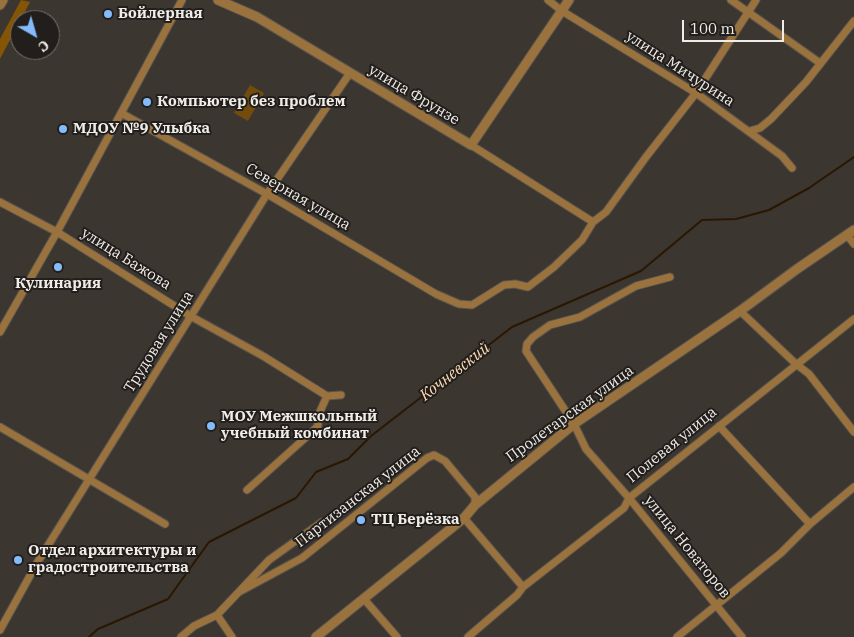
<!DOCTYPE html>
<meta charset="utf-8">
<style>
body{margin:0}
#map{position:relative;width:854px;height:637px;overflow:hidden;background:#3c3630;font-family:"IBM Plex Serif",serif}
canvas{display:block}
.north{position:absolute;left:10px;top:10px;width:50px;height:50px;box-sizing:border-box;background:#211e1b;border:1px solid #74706d;border-radius:50%;rotate:142deg;font-size:14px;font-weight:700;line-height:20px;text-align:center;color:#f0ece8}
.north::after{content:'';display:block;margin:auto;width:18px;height:22px;background:#84bcfb;clip-path:polygon(50% 0,100% 100%,50% 72%,0 100%)}
.scale{position:absolute;left:682px;top:20px;width:102px;height:22px;box-sizing:border-box;border:2px solid #f0ece8;border-top:0;padding-left:6px;font-size:15px;line-height:18px;white-space:nowrap;color:#f0ece8;-webkit-text-stroke:4px #211e1b;paint-order:stroke}
</style>
<div id="map">
<canvas width="854" height="637"></canvas>
<div class="north">С</div>
<div class="scale">100 m</div>
</div>
<script>
const g = document.querySelector('canvas').getContext('2d');
g.lineJoin = 'round';
function paint(path, color) {
  g.fillStyle = color;
  g.fill(path, 'evenodd');
}
function toPath(rows) {
  const path = new Path2D();
  for (const r of rows) {
    path.moveTo(r[0], r[1]);
    for (let i = 2; i < r.length; i += 2) path.lineTo(r[i], r[i + 1]);
  }
  return path;
}
function stroke(path, color, width, dash) {
  g.strokeStyle = color;
  g.lineWidth = width;
  g.lineCap = dash ? 'butt' : 'round';
  g.setLineDash(dash || []);
  g.stroke(path);
}
function write(font, color, halo, rows, align = 'center') {
  g.font = font + ' "IBM Plex Serif",serif';
  g.lineWidth = 4;
  g.setLineDash([]);
  g.textBaseline = 'middle';
  g.strokeStyle = halo;
  g.fillStyle = color;
  for (const [text, x, y, turn = 0] of rows) {
    g.save();
    g.translate(x, y);
    g.rotate((+turn || 0) * Math.PI / 180);
    g.textAlign = isNaN(turn) ? turn : align;
    if (halo) g.strokeText(text, 0, 0);
    g.fillText(text, 0, 0);
    g.restore();
  }
}
paint(toPath([
 [250,85,264,93,248,121,234,113]
]), '#724b0d');
paint(toPath([
 [21,0,30,2,0,59,0,39]
]), '#835504');
stroke(toPath([
 [89,637,98,629,168,599,209,542,296,498,316,472,348,459,371,436,512,327,641,271,702,220,736,219,769,210,809,188,854,157]
]), '#2a1700', 2);
const minor = toPath([
 [548,0,562,11,696,93,782,156,792,168],
 [731,0,820,63],
 [121,113,267,194,436,294,459,304,472,305,504,285,515,284,528,287,554,267,582,240,593,222,606,212,646,157,696,93,756,0],
 [750,131,760,128,771,119,806,82,854,21],
 [471,145,593,222],
 [0,202,57,232,192,317,263,356,327,396,341,395],
 [847,235,854,244],
 [670,277,636,286,580,317,550,325,533,337,527,344,526,351,574,424,586,449,629,498,742,637],
 [740,311,796,364,809,374,854,432],
 [0,332,57,232,182,0],
 [719,426,810,524],
 [0,427,165,524],
 [247,490,313,431,318,426,318,416,327,396],
 [464,518,523,587],
 [239,592,302,558,427,458,434,455,445,461,475,497,475,505],
 [364,599,397,637],
 [217,615,232,637],
 [0,630,37,563,267,194,350,73],
 [181,637,194,626,217,615,269,560,322,522],
 [468,637,517,595,523,587,624,508,629,498,854,319],
 [677,637,781,553,810,524,854,487]
]);
const tertiary = toPath([
 [218,0,257,17,471,145,569,0],
 [0,5,3,0],
 [316,637,464,518,475,505,574,424,740,311,797,269,854,230]
]);
stroke(minor, '#59534d', 9);
stroke(tertiary, '#59534d', 11);
stroke(minor, '#99723e', 7);
stroke(tertiary, '#99723e', 9);
for (const [x, y, r, color] of [
 [108,14,5,"#84bcfb"],
 [147,102,5,"#84bcfb"],
 [63,129,5,"#84bcfb"],
 [58,267,5,"#84bcfb"],
 [211,426,5,"#84bcfb"],
 [361,520,5,"#84bcfb"],
 [18,560,5,"#84bcfb"]
]) {
  const dot = new Path2D();
  dot.arc(x, y, r, 0, 2 * Math.PI);
  g.fillStyle = color;
  g.fill(dot);
  stroke(dot, '#211e1b', 2);
}
write('bold 15px', '#f0ece8', '#211e1b', [
 ["Бойлерная",118,14],
 ["Компьютер без проблем",157,102],
 ["МДОУ №9 Улыбка",73,129],
 ["Кулинария",58,284,"center"],
 ["МОУ Межшкольный",221,417],
 ["учебный комбинат",221,434],
 ["ТЦ Берёзка",371,520],
 ["Отдел архитектуры и",28,551],
 ["градостроительства",28,568]
], 'left');
write('15px', '#f0ece8', '#211e1b', [
 ["улица Мичурина",680,69,33],
 ["улица Фрунзе",414,95,31],
 ["Северная улица",298,197,30],
 ["улица Бажова",126,259,32],
 ["Трудовая улица",159,342,-58],
 ["Пролетарская улица",570,414,-36],
 ["Полевая улица",672,445,-39],
 ["Партизанская улица",358,497,-38],
 ["улица Новаторов",687,547,51]
]);
write('italic 16px', '#fcdbb4', '#211e1b', [
 ["Кочневский",455,372,-38]
]);
</script>
